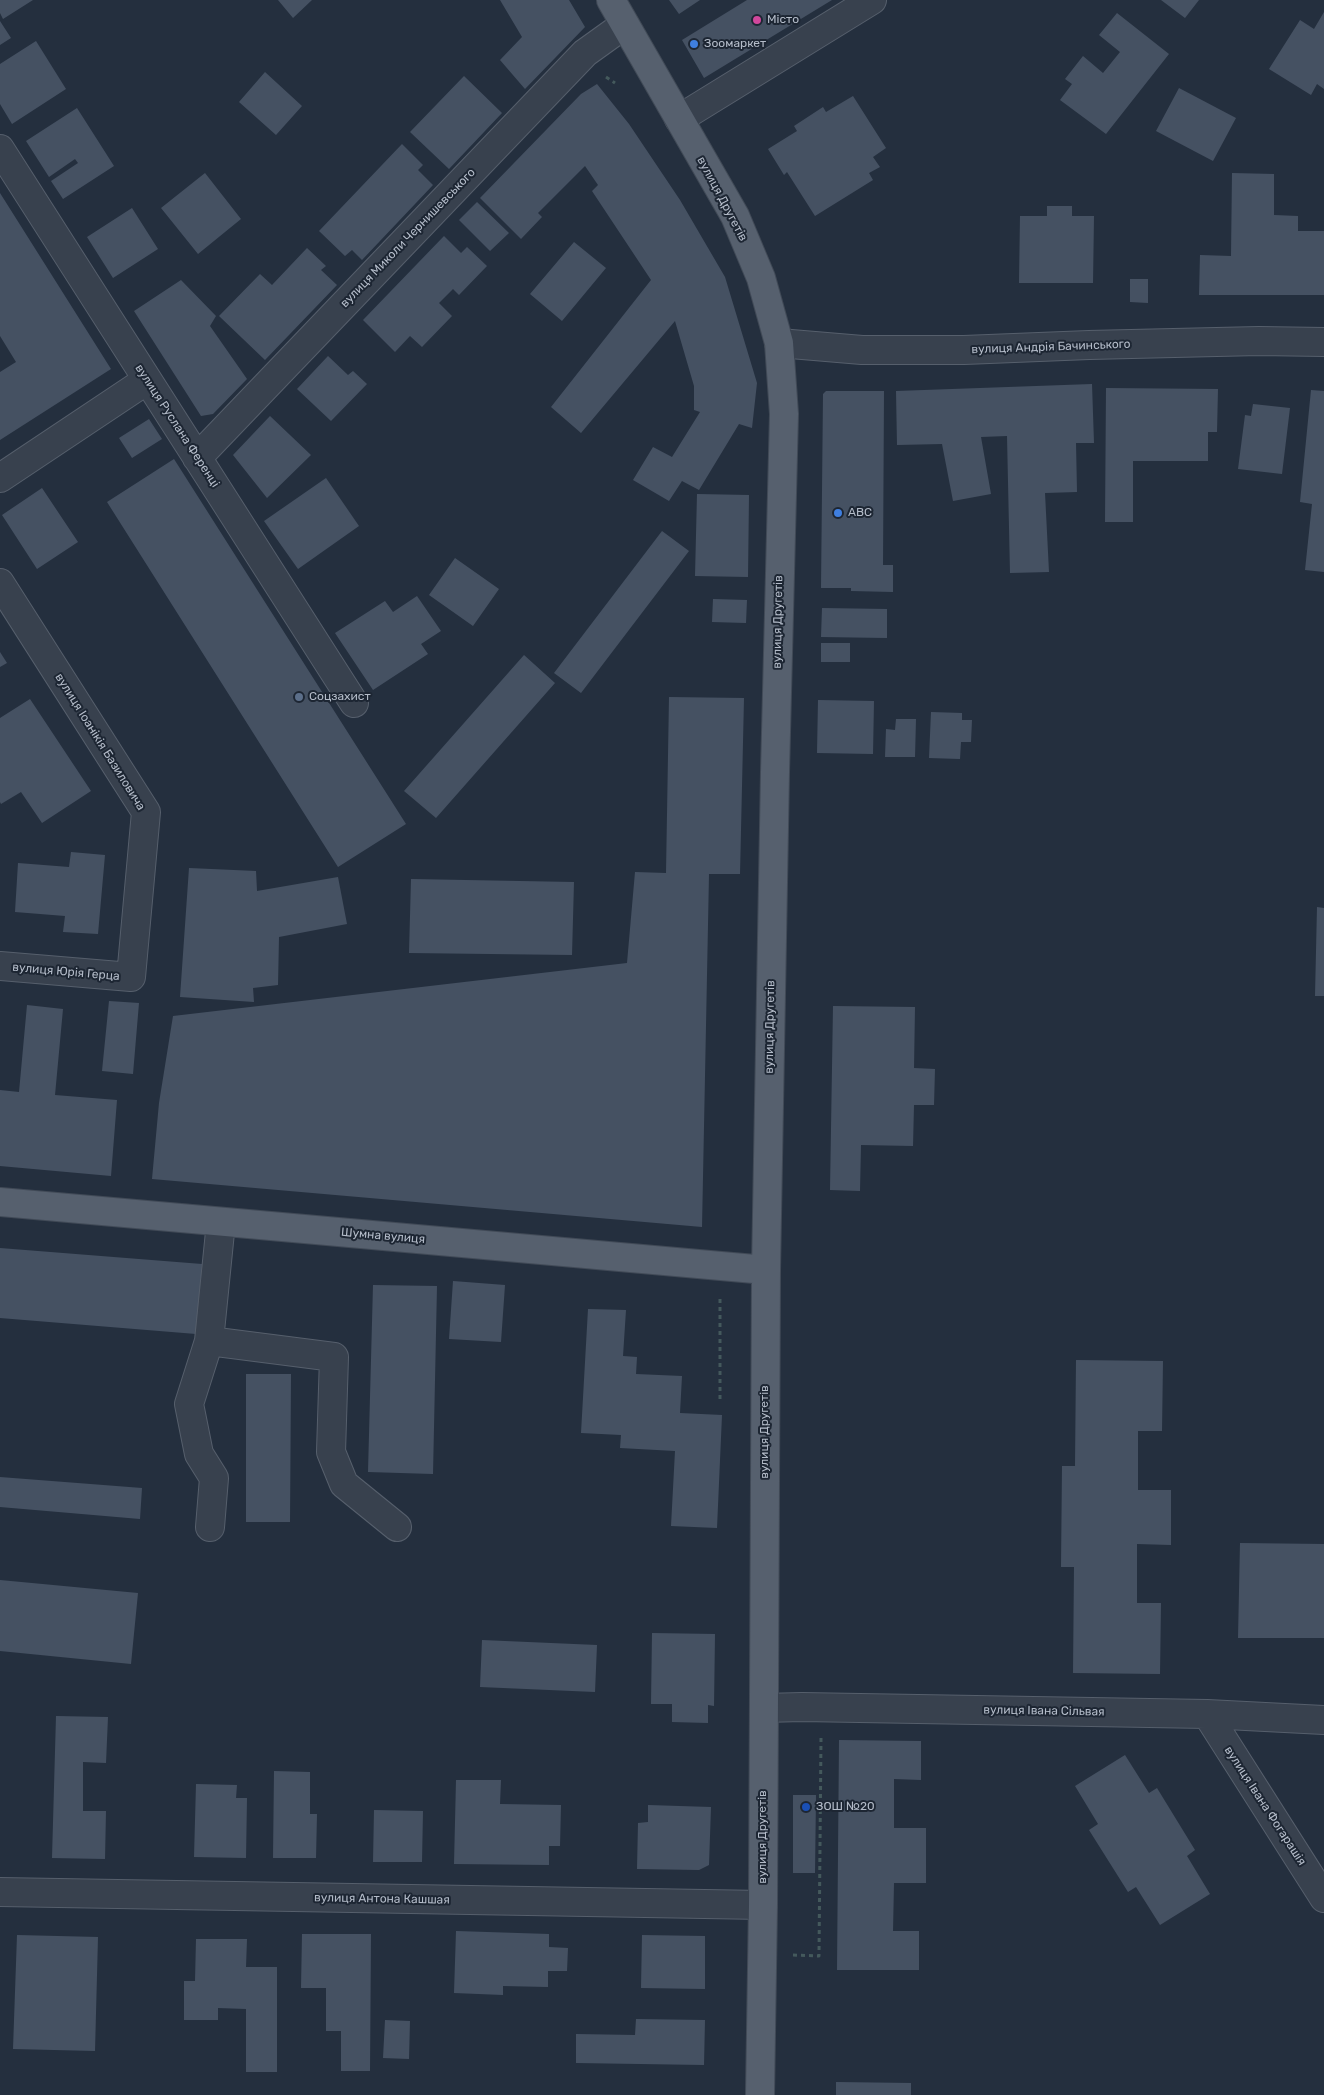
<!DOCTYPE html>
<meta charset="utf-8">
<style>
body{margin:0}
canvas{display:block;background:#242f3e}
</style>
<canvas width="1324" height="2095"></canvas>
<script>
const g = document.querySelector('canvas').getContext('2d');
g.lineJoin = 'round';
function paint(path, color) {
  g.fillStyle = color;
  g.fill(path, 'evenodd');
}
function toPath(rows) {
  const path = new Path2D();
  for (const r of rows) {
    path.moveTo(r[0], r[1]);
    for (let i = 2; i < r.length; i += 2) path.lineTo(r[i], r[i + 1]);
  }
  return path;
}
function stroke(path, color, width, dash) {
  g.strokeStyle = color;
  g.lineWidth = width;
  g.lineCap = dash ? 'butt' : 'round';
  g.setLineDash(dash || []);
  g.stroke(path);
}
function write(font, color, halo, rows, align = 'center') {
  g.font = font + ' Rubik,sans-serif';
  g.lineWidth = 4;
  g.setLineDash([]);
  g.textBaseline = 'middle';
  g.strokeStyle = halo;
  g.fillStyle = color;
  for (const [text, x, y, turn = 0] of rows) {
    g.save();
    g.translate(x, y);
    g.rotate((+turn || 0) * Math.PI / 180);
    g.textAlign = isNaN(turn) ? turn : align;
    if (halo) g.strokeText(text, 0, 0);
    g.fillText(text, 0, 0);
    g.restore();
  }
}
paint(toPath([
 [0,0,33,0,3,19,0,13],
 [278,0,312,0,293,18],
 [500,0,569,0,585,27,525,89,500,60,522,37],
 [669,0,700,0,679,14],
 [747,0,832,0,704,78,682,40],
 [1161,0,1199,0,1185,18],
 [1324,12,1324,89,1317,84,1311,95,1269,69,1300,20,1314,29],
 [1117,13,1169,54,1106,134,1060,100,1072,84,1065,79,1083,56,1103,73,1120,52,1099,35],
 [0,21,11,38,0,45],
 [36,41,66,89,12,124,0,104,0,64],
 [265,72,302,106,276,135,239,102],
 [464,76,502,113,449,169,410,132],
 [597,84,629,124,680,200,725,277,757,383,752,428,739,424,699,490,682,481,669,501,633,480,653,447,672,457,700,412,694,410,694,386,675,321,581,433,551,407,651,280,592,191,598,185,585,166,538,213,542,217,521,239,480,198,581,94],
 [1179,88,1236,118,1213,161,1156,131],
 [853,96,886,148,873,157,880,167,869,173,873,180,815,216,787,172,784,175,768,149,797,131,794,126,823,107,826,112],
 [77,108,114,166,63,199,51,181,78,163,75,159,49,177,26,141],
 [402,144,423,165,418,170,433,185,362,260,352,250,345,256,319,231],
 [205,173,241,219,198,254,161,208],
 [1232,173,1274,174,1274,215,1298,216,1298,231,1324,231,1324,295,1199,295,1200,255,1231,256],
 [0,193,111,369,0,440,0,372,16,362,0,336],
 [477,202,509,233,490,251,459,220],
 [1047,206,1072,206,1072,216,1094,216,1093,283,1019,283,1020,216,1047,216],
 [132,208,158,249,113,278,87,237],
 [444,236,461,253,467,247,487,266,459,295,453,289,439,303,452,316,422,347,410,336,395,352,363,320],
 [574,242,606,268,562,321,530,294],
 [307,248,326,266,321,270,337,285,265,360,219,316,260,274,272,285],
 [1130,279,1148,279,1148,303,1130,302],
 [181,280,216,316,210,326,247,379,213,414,201,416,134,311],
 [328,356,348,375,353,371,367,384,331,421,297,389],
 [1092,384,1094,443,1076,443,1077,492,1045,493,1049,572,1010,573,1007,436,981,437,991,494,953,501,942,444,897,445,896,391],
 [1106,388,1218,389,1217,432,1208,432,1208,461,1133,461,1133,522,1105,522],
 [1311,390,1324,391,1324,572,1305,570,1312,504,1300,502],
 [826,391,884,391,883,565,893,565,893,592,851,591,851,588,821,588,823,394],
 [1253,404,1290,408,1282,474,1238,469,1245,415,1251,416],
 [270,416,311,455,267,498,233,455],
 [149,419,162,439,132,458,119,438],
 [174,459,406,824,338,867,107,502],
 [326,478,359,526,298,569,264,521],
 [42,488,78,542,37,569,2,515],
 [697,494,749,495,748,577,695,576],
 [662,531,689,551,581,693,554,673],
 [455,558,499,589,473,626,429,595],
 [417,596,441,631,421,644,428,654,373,690,335,633,385,601,393,612],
 [713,599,747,600,746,623,712,622],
 [822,608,887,609,887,638,821,637],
 [821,643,850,643,850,662,821,662],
 [0,652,7,663,0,667],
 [524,655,555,683,436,818,404,791],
 [669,697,744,698,740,874,709,874,702,1227,152,1179,159,1103,173,1016,627,963,635,872,666,873],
 [30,699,91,791,42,823,21,792,1,804,0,802,0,718],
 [818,700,874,701,873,754,817,753],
 [931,712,962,713,962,720,972,720,971,742,961,742,960,759,929,758],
 [896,719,916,719,915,757,885,757,886,729,895,730],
 [71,852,105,855,98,934,63,932,65,916,15,912,18,863,69,867],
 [189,868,256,871,257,891,338,877,347,924,279,937,278,985,253,988,254,1002,180,997],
 [411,879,574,882,572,955,409,953],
 [1317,907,1324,908,1324,996,1315,996],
 [109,1001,139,1003,133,1074,102,1071],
 [27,1005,63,1009,55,1095,117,1100,111,1176,0,1166,0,1090,19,1092],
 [833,1006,915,1007,914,1068,935,1069,934,1105,914,1105,913,1146,861,1145,860,1191,830,1190],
 [0,1248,202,1264,196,1334,0,1318],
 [453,1281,505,1285,501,1342,449,1339],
 [373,1285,437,1286,433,1474,368,1472],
 [588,1309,626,1310,623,1356,637,1357,636,1374,682,1376,680,1413,722,1415,717,1528,671,1526,675,1451,620,1448,621,1435,581,1433],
 [1076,1360,1163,1361,1162,1431,1138,1431,1138,1490,1171,1490,1171,1545,1137,1544,1137,1603,1161,1603,1160,1674,1073,1673,1074,1567,1061,1567,1062,1466,1075,1466],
 [246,1374,291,1374,290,1522,246,1522],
 [0,1477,142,1488,140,1519,0,1507],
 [1240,1543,1324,1544,1324,1638,1238,1638],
 [0,1580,138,1593,131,1664,0,1651],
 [652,1633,715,1634,714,1706,708,1705,708,1723,672,1722,672,1704,651,1704],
 [482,1640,597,1645,595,1692,480,1687],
 [56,1716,108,1717,106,1763,83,1762,83,1811,106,1811,105,1859,52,1858],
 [839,1740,921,1741,921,1780,894,1779,894,1828,926,1828,926,1883,894,1883,893,1931,919,1931,919,1970,837,1970],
 [1125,1755,1149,1793,1157,1788,1195,1850,1187,1856,1210,1894,1160,1925,1136,1887,1128,1892,1089,1830,1098,1824,1075,1786],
 [274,1771,310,1772,310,1814,317,1814,316,1858,273,1858],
 [456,1780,501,1780,500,1804,561,1805,560,1846,549,1846,549,1865,454,1864],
 [196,1784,237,1785,236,1798,247,1798,246,1858,194,1857],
 [793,1795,816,1795,815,1873,793,1873],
 [648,1805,711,1807,709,1865,699,1870,637,1869,638,1823,648,1822],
 [374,1810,423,1811,422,1862,373,1862],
 [456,1931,549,1934,549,1947,568,1948,567,1971,548,1971,548,1987,503,1986,503,1995,454,1993],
 [302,1934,371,1934,370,2071,341,2071,341,2031,326,2031,326,1988,301,1988],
 [17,1935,98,1937,95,2051,13,2049],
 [642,1935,705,1936,705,1989,641,1988],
 [196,1939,247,1939,246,1967,277,1967,277,2072,246,2072,246,2009,218,2008,218,2020,184,2020,184,1981,195,1981],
 [636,2019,705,2020,704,2065,576,2063,576,2034,635,2035],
 [385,2020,410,2021,409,2059,383,2058],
 [836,2082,911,2083,911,2095,836,2095]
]), '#455162');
const minor = toPath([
 [679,119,872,0],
 [0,149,354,703],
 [779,343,862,350,964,350,1089,345,1259,341,1324,342],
 [197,458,585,53,624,25],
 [0,478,147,380],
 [0,583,146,812,131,977,0,966],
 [209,1341,334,1357,331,1452,344,1484,397,1527],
 [210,1527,214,1478,199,1454,189,1404,209,1341,221,1222],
 [764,1708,802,1707,1207,1714,1324,1720],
 [1207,1714,1324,1898],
 [0,1892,763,1905]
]);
const major = toPath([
 [611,0,735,216,761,278,779,343,784,414,775,772,766,1270,763,1905,760,2095],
 [0,1202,766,1270]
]);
stroke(minor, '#565f6c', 30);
stroke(major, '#414a57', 30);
stroke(toPath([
 [606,77,615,83],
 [720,1399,720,1298],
 [793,1955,819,1956,821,1738]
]), '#44595c', 3, [4, 4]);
stroke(minor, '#38414e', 28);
stroke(major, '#56606e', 28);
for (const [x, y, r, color] of [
 [757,20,5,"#d1479c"],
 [694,44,5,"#3f7fe0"],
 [838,513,5,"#3f7fe0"],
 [299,697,5,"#5c6f8a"],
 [806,1807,5,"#1a4fb4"]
]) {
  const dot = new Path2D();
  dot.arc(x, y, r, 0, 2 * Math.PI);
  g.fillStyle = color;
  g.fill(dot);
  stroke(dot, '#1d2633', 2);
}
write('12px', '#b4bcc9', '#1d2633', [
 ["Місто",767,20],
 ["Зоомаркет",704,44],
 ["АВС",848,513],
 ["Соцзахист",309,697],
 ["ЗОШ №20",816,1807]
], 'left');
write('12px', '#b4bcc9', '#1d2633', [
 ["вулиця Другетів",722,199,62],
 ["вулиця Миколи Чернишевського",408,238,-46],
 ["вулиця Андрія Бачинського",1051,347,-2],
 ["вулиця Руслана Ференці",177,426,57],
 ["вулиця Другетів",778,622,-89],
 ["вулиця Іоанікія Базиловича",100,742,58],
 ["вулиця Юрія Герца",66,972,5],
 ["вулиця Другетів",770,1027,-89],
 ["Шумна вулиця",383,1236,5],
 ["вулиця Другетів",765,1432,-90],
 ["вулиця Івана Сільвая",1044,1711,1],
 ["вулиця Івана Фогарашія",1265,1806,57],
 ["вулиця Другетів",763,1837,-90],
 ["вулиця Антона Кашшая",382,1899,1]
]);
</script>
